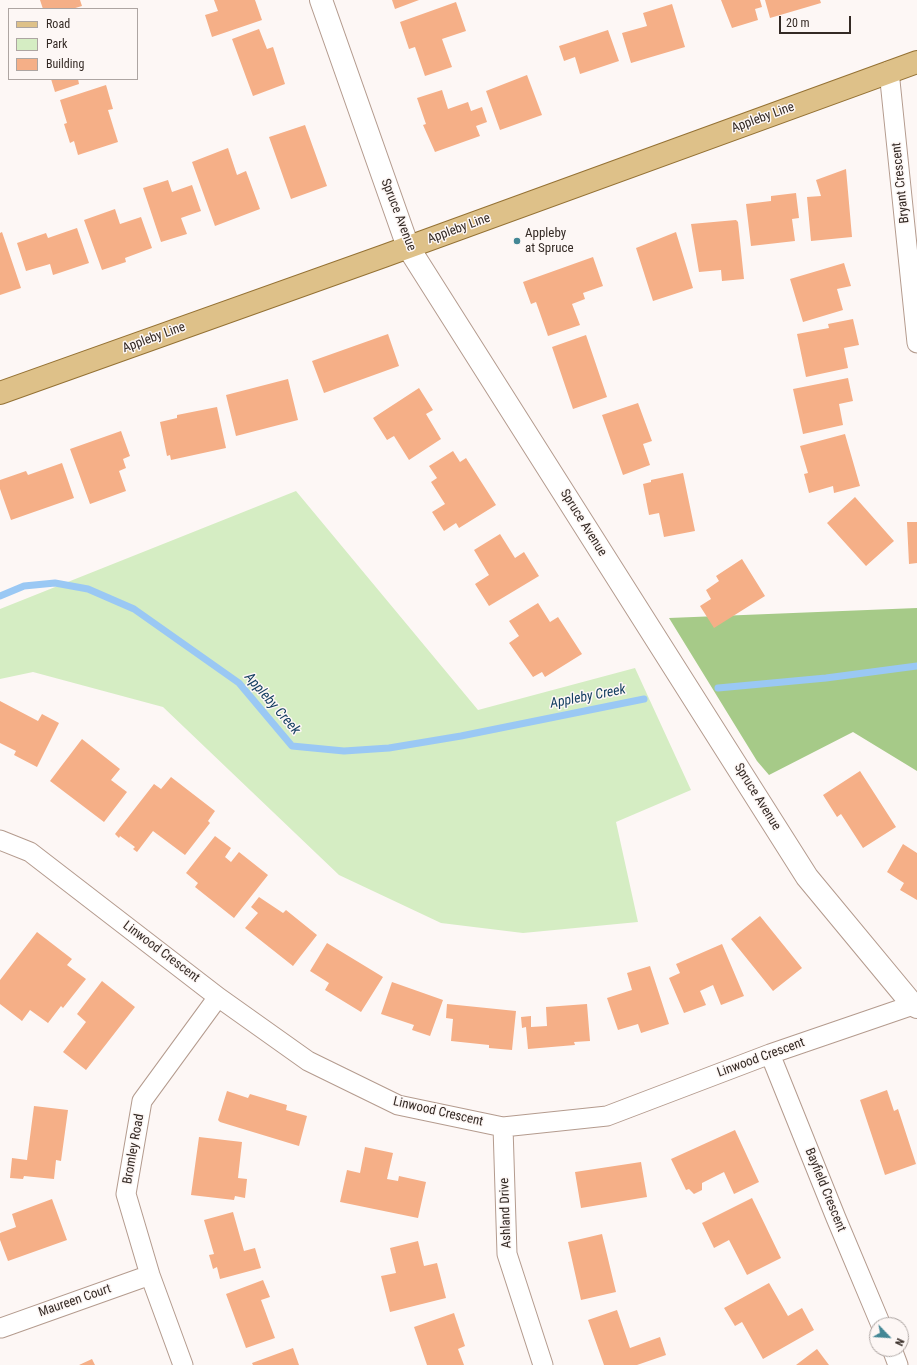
<!DOCTYPE html>
<style>
body{margin:0}
#map{position:relative;width:917px;height:1365px;overflow:hidden;background:#fdf7f5;font-family:"Roboto Condensed",sans-serif}
canvas{display:block}
.legend{position:absolute;left:8px;top:8px;width:130px;height:72px;box-sizing:border-box;background:#fdf7f5;border:1px solid #ada5a2;margin:0;padding:5px 7px;list-style:none;font-size:12px;color:#342a25}
.legend li{display:flex;align-items:center;gap:8px;height:20px}
.legend b{width:20px;border:1px solid #ada5a2}
.north{position:absolute;left:869px;top:1317px;width:40px;height:40px;box-sizing:border-box;background:#fdf7f5;border:1px solid #ada5a2;border-radius:50%;rotate:115deg;font-size:11px;font-weight:700;line-height:16px;text-align:center;color:#342a25}
.north::after{content:'';display:block;margin:auto;width:14px;height:18px;background:#438795;clip-path:polygon(50% 0,100% 100%,50% 72%,0 100%)}
.scale{position:absolute;left:779px;top:16px;width:72px;height:18px;box-sizing:border-box;border:2px solid #342a25;border-top:0;padding-left:5px;font-size:12px;line-height:14px;white-space:nowrap;color:#342a25;-webkit-text-stroke:3px #fdf7f5;paint-order:stroke}
</style>
<div id="map">
<canvas width="917" height="1365"></canvas>
<ul class="legend">
<li><b style="height:5px;background:#dec189"></b>Road</li>
<li><b style="height:11px;background:#d5edc3"></b>Park</li>
<li><b style="height:11px;background:#f5af87"></b>Building</li>
</ul>
<div class="north">N</div>
<div class="scale">20 m</div>
</div>
<script>
const g = document.querySelector('canvas').getContext('2d');
g.lineJoin = 'round';
function paint(path, color) {
  g.fillStyle = color;
  g.fill(path, 'evenodd');
}
function toPath(rows) {
  const path = new Path2D();
  for (const r of rows) {
    path.moveTo(r[0], r[1]);
    for (let i = 2; i < r.length; i += 2) path.lineTo(r[i], r[i + 1]);
  }
  return path;
}
function stroke(path, color, width, dash) {
  g.strokeStyle = color;
  g.lineWidth = width;
  g.lineCap = dash ? 'butt' : 'round';
  g.setLineDash(dash || []);
  g.stroke(path);
}
function write(font, color, halo, rows, align = 'center') {
  g.font = font + ' "Roboto Condensed",sans-serif';
  g.lineWidth = 3;
  g.setLineDash([]);
  g.textBaseline = 'middle';
  g.strokeStyle = halo;
  g.fillStyle = color;
  for (const [text, x, y, turn = 0] of rows) {
    g.save();
    g.translate(x, y);
    g.rotate((+turn || 0) * Math.PI / 180);
    g.textAlign = isNaN(turn) ? turn : align;
    if (halo) g.strokeText(text, 0, 0);
    g.fillText(text, 0, 0);
    g.restore();
  }
}
paint(toPath([
 [296,491,478,710,635,668,691,790,616,822,638,922,523,933,441,923,339,875,163,707,33,672,0,679,0,609]
]), '#d5edc3');
paint(toPath([
 [917,608,917,771,853,732,769,775,757,761,669,618]
]), '#a6ca88');
stroke(toPath([
 [0,596,24,586,55,583,88,589,134,609,239,683,292,746,344,751,389,748,461,736,644,699],
 [718,688,826,678,917,666]
]), '#9ac8f4', 7);
paint(toPath([
 [40,0,80,0,82,6,72,9,43,9],
 [214,0,255,0,262,20,212,37,205,15,218,11],
 [392,0,419,0,395,9],
 [721,0,760,0,762,7,755,9,758,20,732,28],
 [765,0,820,0,821,3,770,18],
 [456,2,466,31,442,39,452,67,425,76,415,47,409,49,400,22],
 [672,4,685,47,631,63,622,33,647,26,643,13],
 [259,29,267,49,273,47,285,84,253,96,232,39],
 [608,30,619,61,580,74,575,57,564,61,559,46],
 [527,75,542,115,500,130,486,91],
 [51,79,78,79,79,84,55,92],
 [106,85,113,109,108,110,118,142,78,155,74,141,70,143,64,124,67,123,60,100],
 [442,90,448,109,468,102,471,111,482,107,487,122,476,126,480,136,435,152,423,125,426,124,417,98],
 [305,125,327,186,291,199,269,137],
 [228,148,237,175,246,171,260,209,215,226,192,162],
 [846,169,852,237,811,241,807,197,821,196,816,180],
 [168,180,172,192,192,185,201,211,181,218,187,234,161,242,143,188],
 [796,193,799,218,792,219,795,241,751,246,746,204,771,201,771,196],
 [115,209,120,224,141,217,152,248,125,258,126,262,102,270,84,220],
 [736,220,738,222,744,279,722,281,721,270,699,272,691,224],
 [77,228,89,263,53,275,50,264,26,271,17,243,46,233,48,238],
 [2,232,21,288,0,295,0,233],
 [676,232,693,288,653,301,636,248],
 [593,257,603,286,583,293,585,299,572,304,580,325,548,336,536,302,531,304,523,282],
 [844,263,851,286,837,289,843,310,803,322,790,279],
 [853,319,859,345,844,348,848,368,806,377,797,334,829,328,828,324],
 [388,334,399,366,324,393,312,361],
 [586,335,607,397,573,409,552,347],
 [848,378,853,401,839,404,843,425,803,434,793,389],
 [288,379,298,420,236,436,226,395],
 [419,388,433,410,426,414,441,439,409,460,394,436,387,440,373,418],
 [638,403,652,441,643,444,650,465,623,475,602,415],
 [217,407,226,448,171,460,170,455,167,456,160,422,177,418,177,415],
 [121,431,130,456,123,459,126,468,119,471,126,491,90,504,70,449],
 [845,434,860,486,834,493,833,486,809,493,804,474,808,473,800,446],
 [453,451,460,462,466,458,496,505,459,528,456,523,444,531,432,512,445,504,431,482,437,478,429,466],
 [62,463,74,498,11,520,0,489,0,480,26,471,28,475],
 [683,473,695,531,664,537,659,513,649,515,643,484,651,482,651,480],
 [855,497,894,541,866,566,827,523],
 [907,522,917,522,917,563,909,564],
 [500,534,515,558,524,552,539,576,489,606,475,584,489,575,474,550],
 [742,559,765,596,714,628,700,606,711,599,706,590,719,581,716,576],
 [538,603,550,622,558,617,582,654,545,677,542,672,533,677,509,643,519,636,509,621],
 [0,701,38,721,42,714,59,723,37,767,14,755,16,751,0,743],
 [82,739,120,769,111,780,127,792,104,822,50,781],
 [860,771,896,827,863,848,841,814,837,817,823,795],
 [171,777,215,811,208,821,210,823,185,855,153,831,137,852,133,849,135,847,120,836,119,838,115,834,154,784,161,789],
 [215,836,231,848,225,857,231,862,239,852,268,875,234,918,195,887,198,883,186,873],
 [903,844,917,853,917,900,900,890,904,883,887,872],
 [259,897,283,913,286,910,317,935,293,966,245,928,258,913,251,907],
 [760,916,802,968,773,991,731,939],
 [37,932,72,959,67,965,86,979,63,1008,61,1006,48,1023,30,1010,22,1021,0,1004,0,980],
 [327,943,383,977,361,1012,325,990,329,983,310,971],
 [722,944,744,996,721,1005,713,985,700,991,706,1005,684,1013,669,978,680,973,676,964],
 [650,966,669,1024,641,1033,638,1024,618,1030,607,998,632,990,627,973],
 [102,981,135,1007,86,1070,63,1052,86,1022,77,1014],
 [392,982,443,1000,430,1036,412,1030,414,1025,381,1014],
 [447,1004,516,1011,512,1050,489,1048,489,1045,451,1041,453,1019,446,1018],
 [587,1004,590,1041,574,1042,575,1045,528,1049,526,1027,522,1028,521,1017,531,1016,531,1027,547,1026,546,1007],
 [887,1090,894,1111,898,1109,916,1164,885,1175,860,1100],
 [227,1091,248,1098,250,1094,287,1105,286,1110,307,1116,299,1146,220,1122,218,1120],
 [34,1106,68,1110,61,1161,56,1160,54,1179,24,1176,23,1179,10,1178,12,1158,27,1160],
 [735,1130,759,1182,734,1194,724,1172,702,1183,702,1190,694,1194,689,1189,686,1190,671,1159],
 [199,1137,242,1142,238,1178,247,1179,245,1198,235,1196,234,1200,191,1195],
 [365,1147,393,1153,387,1179,398,1181,399,1176,426,1182,418,1218,340,1202,347,1170,360,1173],
 [641,1162,647,1197,581,1208,575,1172],
 [752,1198,781,1258,747,1275,729,1240,714,1248,702,1223],
 [52,1199,67,1240,8,1261,0,1240,0,1233,16,1227,12,1214],
 [233,1212,244,1251,255,1248,261,1268,220,1279,217,1267,213,1269,209,1255,214,1254,204,1220],
 [602,1234,616,1292,581,1300,568,1242],
 [418,1241,424,1266,437,1263,446,1298,390,1312,381,1276,396,1273,390,1248],
 [263,1280,270,1297,261,1300,275,1338,246,1348,226,1294],
 [769,1283,788,1316,802,1308,814,1330,763,1359,742,1322,735,1326,724,1308],
 [617,1310,630,1348,660,1337,666,1355,637,1365,604,1365,588,1320],
 [454,1313,465,1346,458,1349,464,1365,427,1365,414,1327],
 [293,1348,299,1365,253,1365,252,1363],
 [817,1349,829,1365,796,1365],
 [92,1359,95,1365,79,1365]
]), '#f5af87');
const street = toPath([
 [889,71,917,343],
 [0,840,30,852,218,997,308,1061,398,1105,503,1127,607,1116,770,1054,913,1005],
 [770,1054,836,1218,881,1325],
 [503,1127,507,1254,543,1365],
 [1,1328,150,1275],
 [892,1349,898,1365],
 [183,1365,150,1275,126,1194,142,1101,218,997]
]);
const secondary = toPath([
 [321,0,408,247,807,877,913,1005,917,1007]
]);
const primary = toPath([
 [0,393,384,256,917,62]
]);
stroke(street, '#b49b8e', 21);
stroke(secondary, '#b49b8e', 24);
stroke(primary, '#947133', 24);
stroke(street, '#fff', 19);
stroke(secondary, '#fff', 22);
stroke(primary, '#dec189', 22);
for (const [x, y, r, color] of [
 [517,241,4,"#438795"]
]) {
  const dot = new Path2D();
  dot.arc(x, y, r, 0, 2 * Math.PI);
  g.fillStyle = color;
  g.fill(dot);
  stroke(dot, '#fdf7f5', 1.5);
}
write('13px', '#342a25', '#fdf7f5', [
 ["Appleby Line",763,118,-20],
 ["Bryant Crescent",901,183,-96],
 ["Spruce Avenue",398,215,69],
 ["Appleby Line",459,229,-20],
 ["Appleby Line",154,338,-20],
 ["Spruce Avenue",583,523,58],
 ["Spruce Avenue",757,797,58],
 ["Linwood Crescent",161,952,37],
 ["Linwood Crescent",761,1058,-20],
 ["Linwood Crescent",438,1112,13],
 ["Bromley Road",134,1149,-80],
 ["Bayfield Crescent",825,1190,68],
 ["Ashland Drive",506,1213,-92],
 ["Maureen Court",75,1301,-19]
]);
write('13px', '#342a25', '#fdf7f5', [
 ["Appleby",525,234],
 ["at Spruce",525,249]
], 'left');
write('italic 14px', '#153f62', '#fdf7f5', [
 ["Appleby Creek",588,697,-11],
 ["Appleby Creek",272,704,49]
]);
</script>
